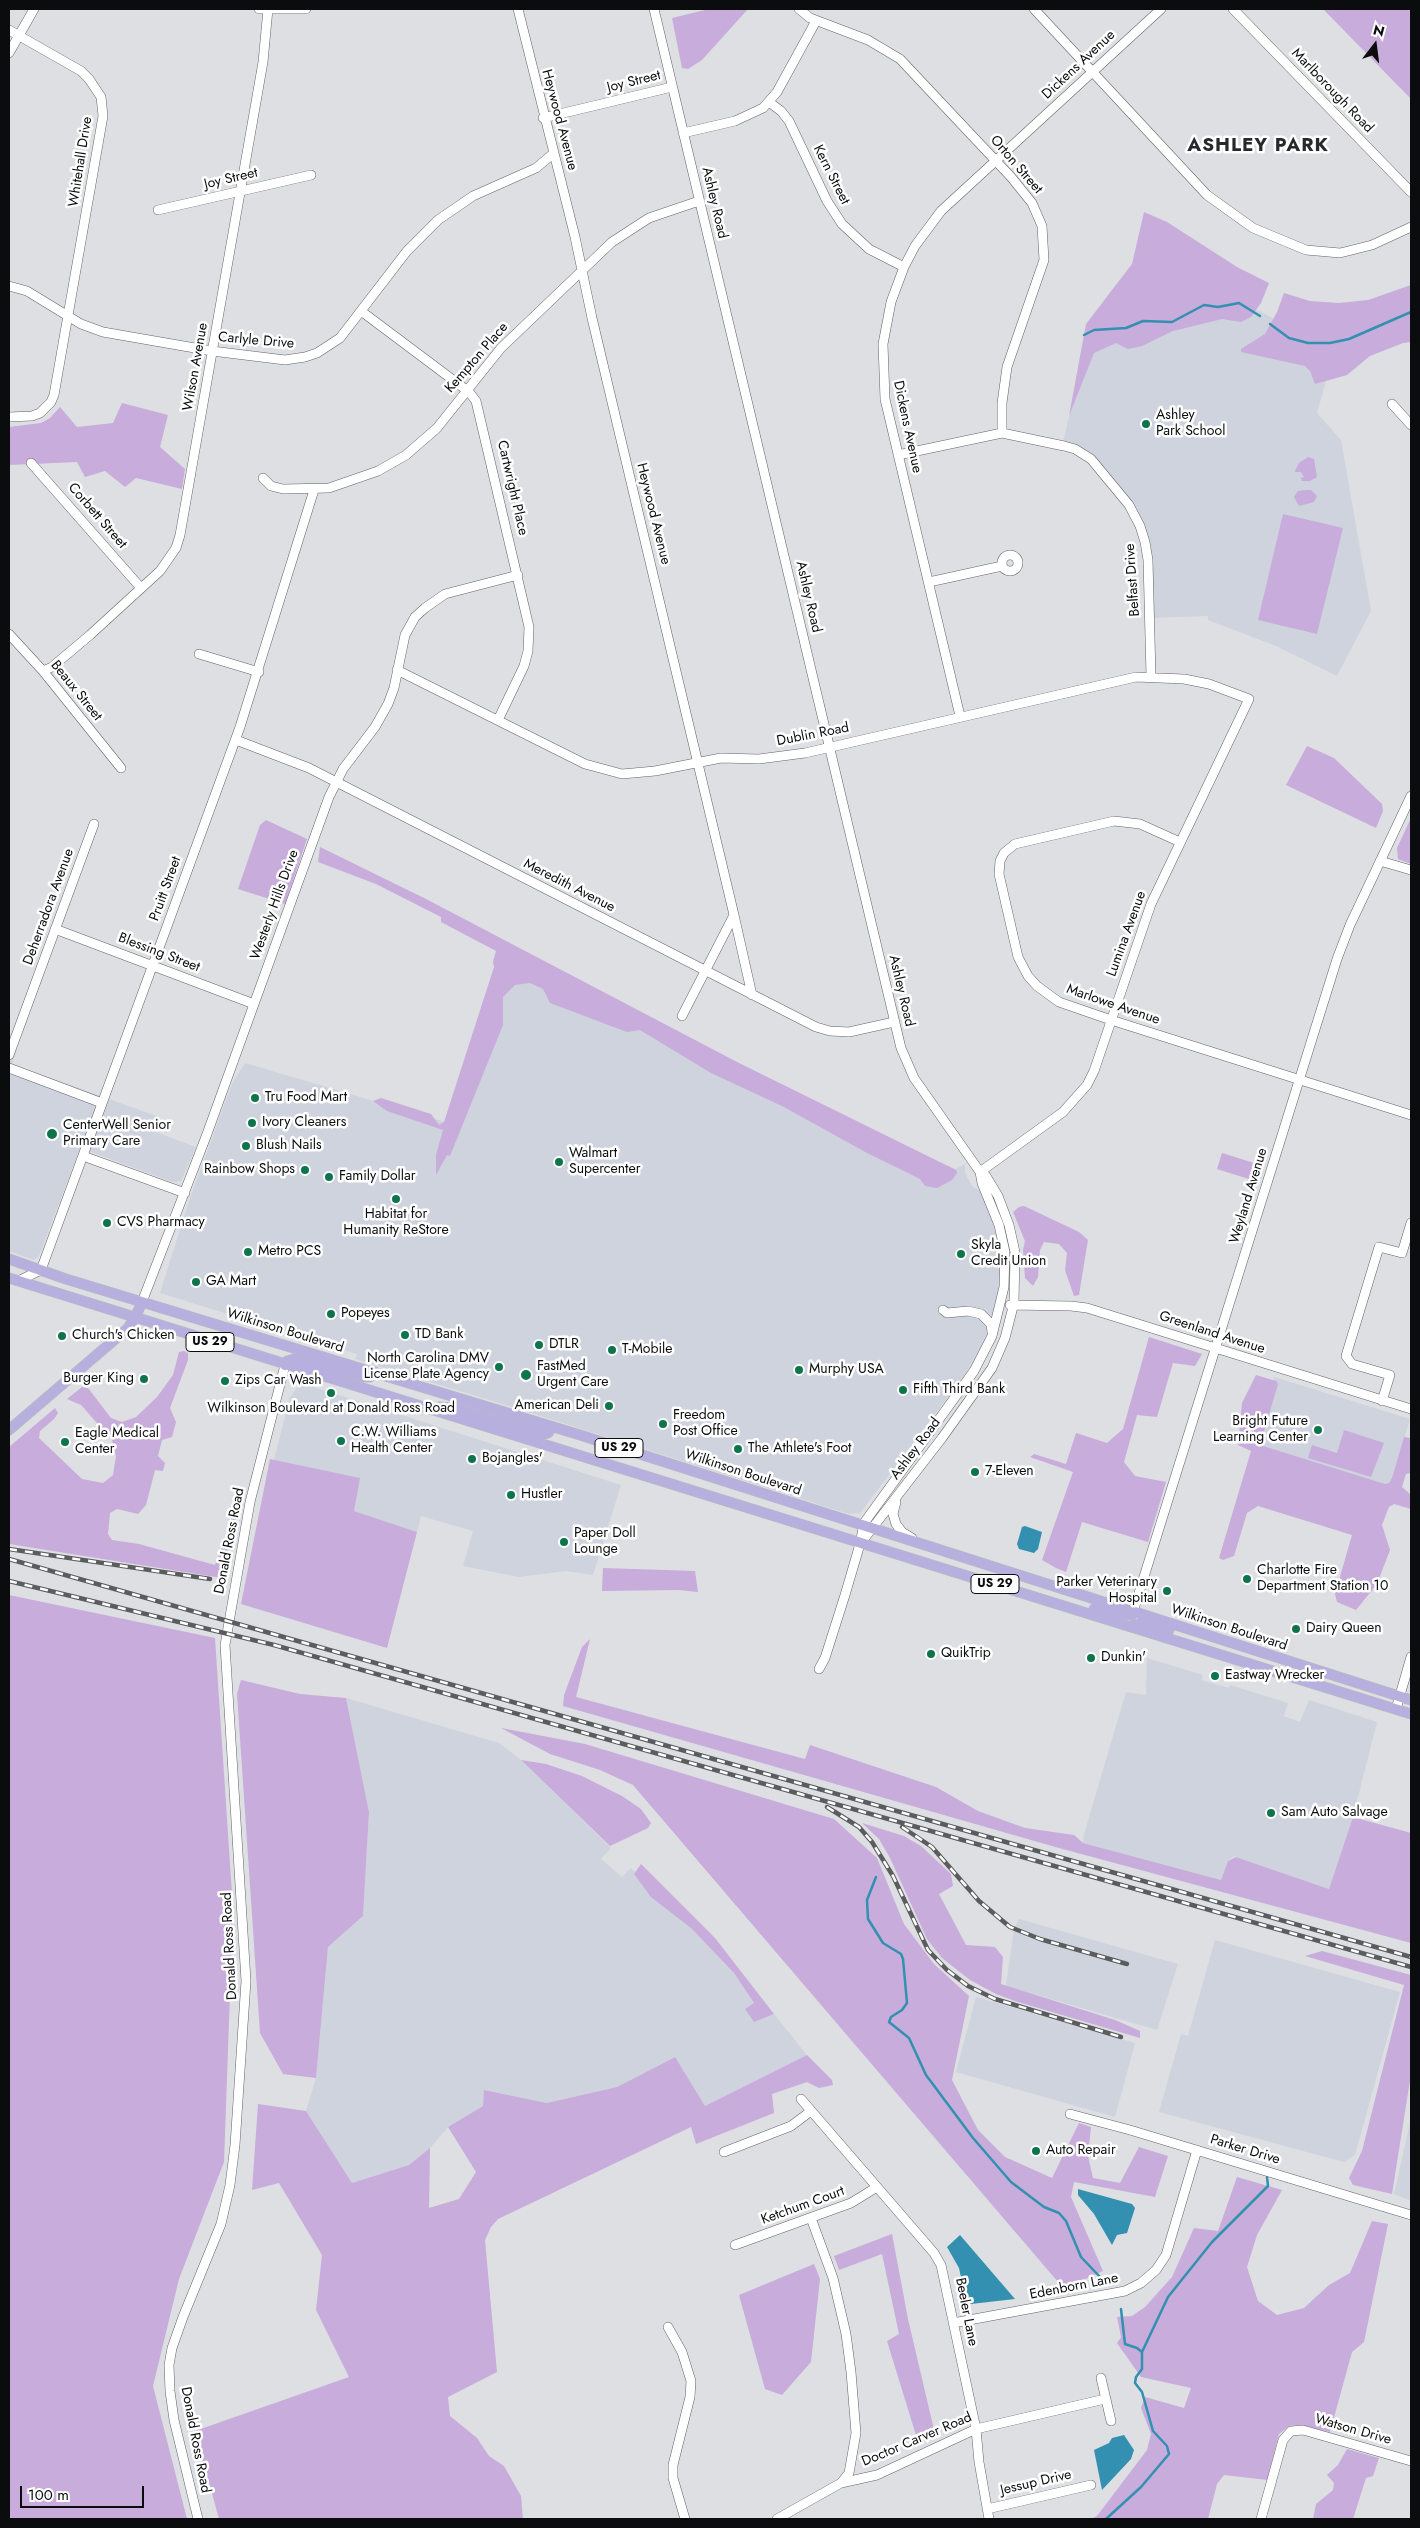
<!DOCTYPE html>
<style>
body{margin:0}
#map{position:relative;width:1420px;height:2528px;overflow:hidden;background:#dddfe3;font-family:Jost,sans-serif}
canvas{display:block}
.frame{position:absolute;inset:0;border:10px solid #0b0c0d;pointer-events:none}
.north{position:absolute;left:1350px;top:20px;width:50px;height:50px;-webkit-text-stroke:4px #fff;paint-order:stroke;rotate:15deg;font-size:14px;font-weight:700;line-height:20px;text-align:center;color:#0b0c0d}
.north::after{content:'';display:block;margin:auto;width:18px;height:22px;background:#0b0c0d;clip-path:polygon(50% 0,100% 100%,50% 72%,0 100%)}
.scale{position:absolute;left:20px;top:2486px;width:124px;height:22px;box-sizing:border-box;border:2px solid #0b0c0d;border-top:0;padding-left:6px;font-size:15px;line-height:18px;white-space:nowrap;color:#0b0c0d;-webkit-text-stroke:4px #fff;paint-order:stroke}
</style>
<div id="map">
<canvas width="1420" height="2528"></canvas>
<div class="frame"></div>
<div class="north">N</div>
<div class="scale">100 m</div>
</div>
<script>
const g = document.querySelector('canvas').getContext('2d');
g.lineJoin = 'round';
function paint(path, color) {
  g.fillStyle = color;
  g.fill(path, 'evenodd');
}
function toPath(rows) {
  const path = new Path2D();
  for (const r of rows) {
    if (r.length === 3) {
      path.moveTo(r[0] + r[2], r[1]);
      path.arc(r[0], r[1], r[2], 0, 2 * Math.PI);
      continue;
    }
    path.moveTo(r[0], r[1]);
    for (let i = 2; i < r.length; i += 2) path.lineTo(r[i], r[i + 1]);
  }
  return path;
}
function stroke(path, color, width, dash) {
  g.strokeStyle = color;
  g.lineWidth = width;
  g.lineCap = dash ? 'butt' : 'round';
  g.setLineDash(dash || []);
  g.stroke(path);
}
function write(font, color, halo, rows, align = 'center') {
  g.font = font + ' Jost,sans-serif';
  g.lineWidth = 5;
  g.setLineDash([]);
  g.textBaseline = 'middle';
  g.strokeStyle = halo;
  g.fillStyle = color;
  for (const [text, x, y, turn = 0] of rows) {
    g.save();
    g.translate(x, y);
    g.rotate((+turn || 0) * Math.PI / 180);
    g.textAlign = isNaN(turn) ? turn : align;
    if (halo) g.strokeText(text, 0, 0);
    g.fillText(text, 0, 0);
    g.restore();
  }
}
paint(toPath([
 [1183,269,1334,352,1317,413,1341,440,1371,611,1337,676,1276,646,1208,620,1208,616,1151,618,1146,538,1103,468,1063,443,1090,326],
 [521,950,737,1063,904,1146,955,1169,965,1164,965,1173,972,1186,981,1192,995,1227,1000,1249,1000,1284,986,1339,967,1372,860,1513,849,1514,525,1411,355,1359,357,1354,160,1293,190,1198,232,1084,245,1063,455,1125],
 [9,1047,17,1050,12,1064,159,1117,153,1131,196,1147,181,1181,173,1182,80,1148,39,1256,34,1260,9,1251],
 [1274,1377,1410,1419,1389,1488,1253,1446],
 [301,1383,621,1485,593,1575,566,1571,519,1577,463,1566,473,1531,421,1516,417,1532,354,1511,359,1478,274,1460,290,1397],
 [1147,1658,1203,1675,1202,1680,1229,1688,1230,1685,1288,1703,1284,1716,1300,1722,1309,1700,1377,1722,1353,1817,1329,1889,1234,1856,1228,1861,1221,1880,1083,1843,1084,1834,1126,1692,1146,1695],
 [346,1698,499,1743,521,1760,611,1848,601,1859,622,1877,631,1868,635,1872,634,1875,691,1928,734,1973,754,2003,754,2021,774,2014,807,2055,705,2106,674,2057,617,2087,547,2103,485,2090,483,2106,448,2127,430,2148,409,2165,352,2183,306,2111,316,2078,328,1947,363,1916,369,1812],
 [1019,1919,1178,1964,1157,2030,1006,1986,1014,1929],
 [1215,1940,1400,1992,1355,2155,1344,2162,1159,2112,1181,2034,1188,2036],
 [976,1997,1135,2043,1115,2117,956,2072],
 [1411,2118,1411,2201,1394,2194]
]), '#ced3de');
paint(toPath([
 [709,9,748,9,702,60,688,69,682,68,672,18],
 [1323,9,1411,9,1411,99],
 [1144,212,1167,222,1237,267,1269,283,1261,303,1251,317,1241,322,1222,319,1173,331,1142,346,1128,349,1116,343,1094,353,1069,416,1086,324,1132,264],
 [1411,285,1411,342,1403,343,1370,356,1347,375,1315,384,1310,371,1305,366,1241,352,1241,349,1265,334,1277,312,1284,293,1310,301,1339,303,1368,300],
 [122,403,168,415,160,447,185,469,182,489,136,478,125,487,105,471,85,477,77,462,9,465,9,427,41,423,50,418,60,407,77,427,113,423],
 [1308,457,1314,459,1317,477,1310,481,1302,481,1301,478,1304,477,1301,472,1295,472,1296,469,1299,463],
 [1306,490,1311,490,1317,496,1314,502,1299,506,1294,497,1298,491],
 [1283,514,1343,528,1317,634,1258,620],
 [1307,746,1334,758,1382,804,1383,811,1376,828,1286,785],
 [1411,818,1411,864,1398,859,1397,848],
 [266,820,307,839,285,904,238,889,260,825],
 [320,847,426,899,737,1062,956,1170,957,1173,952,1180,937,1188,925,1186,920,1179,910,1174,867,1153,784,1107,711,1073,640,1030,627,1032,550,1003,543,989,530,983,515,985,503,997,503,1025,450,1156,447,1155,436,1175,436,1155,443,1130,387,1111,373,1101,381,1098,431,1114,439,1125,444,1122,494,967,493,962,496,951,441,922,441,917,376,884,318,862],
 [1222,1153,1254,1163,1249,1179,1217,1169],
 [1024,1206,1079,1232,1088,1240,1079,1295,1074,1296,1065,1270,1067,1253,1059,1244,1044,1242,1040,1250,1038,1277,1033,1286,1025,1278,1023,1250,1025,1241,1013,1212,1019,1207],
 [1149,1337,1202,1354,1195,1366,1173,1363,1157,1417,1137,1415,1124,1462,1135,1476,1166,1482,1148,1542,1082,1522,1066,1572,1056,1568,1042,1560,1073,1472,1030,1457,1034,1454,1066,1464,1076,1433,1107,1443,1123,1429],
 [184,1351,188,1353,188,1360,170,1408,176,1422,172,1437,162,1440,158,1456,165,1463,163,1471,155,1470,146,1505,138,1514,117,1509,110,1513,108,1534,112,1540,139,1544,215,1565,229,1529,234,1506,238,1507,222,1578,9,1544,9,1447,55,1408,58,1413,54,1419,40,1431,39,1438,82,1479,103,1483,113,1475,116,1456,112,1440,81,1405,67,1399,82,1387,88,1388,111,1418,122,1422,136,1417,157,1397,173,1375,179,1352],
 [1256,1375,1276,1381,1278,1384,1260,1445,1385,1484,1389,1483,1392,1478,1404,1437,1411,1438,1411,1473,1406,1474,1402,1487,1411,1495,1411,1509,1394,1504,1389,1507,1382,1525,1390,1550,1377,1584,1356,1610,1337,1602,1335,1594,1352,1535,1258,1506,1247,1513,1234,1556,1223,1560,1219,1558,1251,1451,1238,1445,1242,1403],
 [1344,1430,1384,1443,1371,1477,1308,1458,1312,1445,1337,1453],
 [270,1459,360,1478,354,1511,417,1532,387,1648,241,1604],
 [603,1568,695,1571,698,1592,679,1590,602,1591],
 [9,1595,215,1638,233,1909,224,2162,179,2279,153,2386,187,2519,9,2519],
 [590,1639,576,1697,805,1759,810,1745,936,1787,978,1811,1025,1828,1074,1835,1083,1843,1221,1880,1228,1861,1236,1857,1329,1889,1353,1817,1411,1833,1411,1943,1059,1848,563,1706,564,1695,582,1647],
 [241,1680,300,1694,346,1698,369,1812,363,1916,328,1947,316,2078,283,2074,260,2033,237,1694],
 [501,1728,585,1744,834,1819,877,1858,904,1924,934,1964,969,1996,952,2080,978,2130,1005,2157,1052,2178,1079,2123,1091,2127,1088,2156,1093,2178,1120,2183,1139,2147,1168,2156,1155,2197,1074,2182,1071,2197,1103,2271,1064,2289,633,1785,600,1770,550,1754],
 [521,1760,546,1764,582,1776,622,1796,641,1809,651,1823,648,1828,610,1846],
 [862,1823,904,1836,921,1846,951,1874,953,1886,939,1894,966,1945,995,1947,1003,1957,1001,1984,1115,2020,1140,2031,1140,2038,1018,2002,996,1994,970,1980,942,1958,927,1939,890,1858,879,1839],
 [641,1864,715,1938,774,2014,754,2022,745,2009,754,2003,734,1973,691,1928,651,1897,634,1874],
 [1322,1951,1411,1975,1411,2074,1392,2194,1353,2185,1349,2178,1362,2151,1404,1985,1305,1956],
 [807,2055,832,2080,833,2085,819,2088,807,2082,772,2094,774,2113,696,2144,691,2127,498,2219,491,2227,485,2240,497,2372,448,2397,450,2416,477,2438,489,2456,504,2466,521,2496,523,2519,219,2519,195,2431,349,2377,316,2310,322,2255,279,2183,252,2190,258,2104,306,2111,352,2183,409,2165,430,2148,429,2208,459,2199,476,2172,448,2127,483,2106,484,2090,547,2103,617,2087,675,2057,705,2106],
 [1237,2177,1282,2190,1257,2235,1247,2267,1258,2301,1277,2315,1304,2308,1329,2285,1350,2273,1372,2221,1388,2224,1364,2342,1352,2352,1330,2432,1298,2425,1289,2426,1279,2434,1267,2480,1224,2475,1217,2484,1208,2519,1091,2519,1097,2516,1147,2450,1151,2434,1141,2408,1145,2397,1184,2408,1191,2388,1141,2377,1117,2343,1121,2337,1117,2317,1132,2316,1145,2307,1172,2277,1194,2228,1218,2231],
 [892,2234,908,2319,935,2434,919,2445,887,2341,899,2334,882,2254,839,2270,834,2256],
 [814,2264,820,2279,811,2362,782,2395,765,2389,739,2295],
 [1347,2449,1379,2458,1373,2476,1366,2478,1353,2519,1313,2519,1316,2504,1333,2490,1334,2483,1327,2475,1338,2465]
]), '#c8acdb');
paint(toPath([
 [1025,1526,1042,1532,1038,1549,1034,1553,1019,1549,1017,1544,1022,1527],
 [1078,2189,1132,2204,1135,2208,1127,2233,1117,2235,1112,2245,1094,2214,1078,2195],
 [960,2235,1015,2299,971,2304,966,2301,959,2268,947,2247],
 [1124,2435,1134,2450,1131,2459,1102,2490,1094,2450,1109,2443,1112,2438]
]), '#3390b0');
stroke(toPath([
 [1270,324,1289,338,1308,343,1330,343,1349,339,1411,312],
 [1084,335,1094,330,1126,328,1143,321,1172,322,1204,305,1218,307,1239,303,1260,316],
 [876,1877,867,1900,868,1919,883,1943,901,1954,903,1959,907,2003,902,2010,891,2017,889,2022,909,2038,926,2075,973,2138,1011,2182,1044,2207,1059,2213,1066,2221,1081,2257,1102,2279],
 [1263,2155,1271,2162],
 [1121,2309,1125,2344,1137,2348,1142,2352],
 [1106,2519,1141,2487,1169,2454,1167,2446,1153,2431,1142,2392,1135,2383,1136,2377,1142,2369,1142,2352,1168,2297,1212,2242,1268,2186,1267,2177]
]), '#3390b0', 2.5);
const minor = toPath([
 [259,9,306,9],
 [518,9,575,237,592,318,734,915,682,1016],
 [654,9,901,1048,914,1078,980,1172,986,1176,998,1196,1009,1225,1015,1252,1014,1303,1005,1338,992,1368,942,1438,860,1544],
 [799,9,810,18,868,40,900,59,1011,177,1032,203,1042,226,1044,260,1007,367,1002,403,1002,433],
 [1034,9,1207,195,1253,228,1306,250,1340,253,1372,245,1411,227],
 [1233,9,1411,192],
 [9,30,81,71,89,79,101,97,103,116,54,395,51,402,40,413,32,416,9,417],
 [9,53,34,9],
 [769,102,781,111,789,121,827,201,842,224,869,249,904,267],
 [543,118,672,87],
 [683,133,735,121,763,108,777,92,816,21],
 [158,210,311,175],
 [9,286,27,291,81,324,103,332,212,351,285,360,305,357,317,353,340,338,407,251,438,220,473,196,536,168,554,153],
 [361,311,469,392,476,401,529,627,528,651,524,666,498,720],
 [1392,404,1411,425],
 [898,455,1002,433,1064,446,1075,449,1091,459,1129,505,1140,526,1145,542,1148,560,1151,676],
 [31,463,141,588],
 [263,478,271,486,283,489,329,488,378,471,406,455,437,428,501,348,612,242,649,218,699,201],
 [1010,563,8],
 [929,582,1002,566],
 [9,634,43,671,121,768],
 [199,654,259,672],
 [397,670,585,764,622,774,655,771,721,758,759,759,805,753,1136,677,1184,679,1209,684,1249,699,1151,904,1094,1071,1087,1085,1063,1112,980,1172],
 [43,671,52,667,90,635,160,571,176,548,180,535,263,62,268,9],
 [960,716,885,399,883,344,891,302,904,267,915,246,941,211,1161,9],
 [236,740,309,768,816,1027,830,1031,849,1032,894,1022],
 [1180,842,1140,824,1114,821,1015,844,1004,853,1000,861,999,874,1018,957,1028,976,1037,986,1059,1002,1111,1020,1411,1115],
 [1380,861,1411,870],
 [734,915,752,995],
 [55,929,254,1004],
 [9,1055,94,824],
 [9,1068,102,1103],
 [83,1156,185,1193],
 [18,1281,41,1270,240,727,314,490],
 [142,1302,207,1134,329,797,343,769,375,727,388,704,394,688,405,635,415,617,425,608,445,594,518,575],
 [1010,1305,1071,1306,1087,1308,1411,1409],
 [943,1310,947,1313,968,1311,981,1314,991,1324,992,1332],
 [1382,1401,1390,1375,1352,1364,1346,1356,1379,1247,1402,1253,1411,1223],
 [896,1502,893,1514,896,1524,902,1532,912,1538],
 [1133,1612,1337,959,1350,925,1411,796],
 [819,1669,825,1658,845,1595,860,1544,864,1523,974,1371,992,1336,1004,1287,1005,1252,999,1225,982,1183,980,1172],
 [1396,1709,1411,1657],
 [801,2099,934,2253,941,2265,976,2429,979,2462,989,2519],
 [1070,2114,1130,2130,1411,2215],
 [724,2152,791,2126,811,2111],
 [811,2218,833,2278,846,2334,851,2372,856,2433,849,2473,841,2483],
 [735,2245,851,2203,877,2187],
 [953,2323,1125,2291,1141,2283,1156,2270,1166,2255,1197,2150],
 [668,2327,682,2352,691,2381,690,2397,673,2465,673,2478,685,2519],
 [1101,2378,1111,2421],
 [987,2509,1091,2485],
 [198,2519,174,2420,170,2391,169,2365,172,2348,183,2317,221,2224,230,2185,235,2145,246,1981,225,1645,250,1502,285,1365],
 [777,2519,841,2483,877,2475,976,2429,1105,2399],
 [1261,2519,1283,2440,1291,2431,1303,2430,1411,2461]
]);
const major = toPath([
 [9,1259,66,1279,580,1435,1411,1700],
 [9,1278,1411,1714],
 [285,1365,287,1361,294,1359,364,1377,370,1377,375,1372],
 [432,1410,439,1407,454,1408,542,1434,548,1433,552,1427],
 [9,1430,127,1329,135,1318,142,1302],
 [1094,1609,1132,1615],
 [1130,1626,1143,1623,1169,1630]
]);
stroke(minor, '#636468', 10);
stroke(major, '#bbb', 11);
stroke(minor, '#fff', 9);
stroke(major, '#b7b0df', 10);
const rail = toPath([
 [9,1549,210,1579],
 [9,1559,1411,1957],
 [9,1581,274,1645,1411,1967],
 [827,1807,859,1827,872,1842,893,1876,928,1950,947,1970,968,1986,995,1999,1121,2037],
 [902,1827,932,1847,979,1901,1010,1927,1040,1939,1127,1964]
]);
stroke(rail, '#5a5c5e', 4.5);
stroke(rail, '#fff', 2.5, [8]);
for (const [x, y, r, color] of [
 [1146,424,5,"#0e744b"],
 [255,1098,5,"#0e744b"],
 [252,1123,5,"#0e744b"],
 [52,1134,6,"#0e744b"],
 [246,1146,5,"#0e744b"],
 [559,1162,5,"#0e744b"],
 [305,1170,5,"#0e744b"],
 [329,1177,5,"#0e744b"],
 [396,1199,5,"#0e744b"],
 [107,1223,5,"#0e744b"],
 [248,1252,5,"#0e744b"],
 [961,1254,5,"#0e744b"],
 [196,1282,5,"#0e744b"],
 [331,1314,5,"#0e744b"],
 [405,1335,5,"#0e744b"],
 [62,1336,5,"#0e744b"],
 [539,1345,5,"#0e744b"],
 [612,1350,5,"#0e744b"],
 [499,1367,5,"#0e744b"],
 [799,1370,5,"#0e744b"],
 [526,1375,6,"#0e744b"],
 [144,1379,5,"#0e744b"],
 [225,1381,5,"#0e744b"],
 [903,1390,5,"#0e744b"],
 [331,1393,5,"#0e744b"],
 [609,1406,5,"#0e744b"],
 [663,1424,5,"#0e744b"],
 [1318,1430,5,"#0e744b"],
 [341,1441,5,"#0e744b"],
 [65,1442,5,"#0e744b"],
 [738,1449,5,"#0e744b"],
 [472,1459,5,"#0e744b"],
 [975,1472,5,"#0e744b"],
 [511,1495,5,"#0e744b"],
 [564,1542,5,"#0e744b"],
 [1247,1579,5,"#0e744b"],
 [1167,1591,5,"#0e744b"],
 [1296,1629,5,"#0e744b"],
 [931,1654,5,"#0e744b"],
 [1091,1658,5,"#0e744b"],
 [1215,1676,5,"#0e744b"],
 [1271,1813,5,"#0e744b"],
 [1036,2151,5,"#0e744b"]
]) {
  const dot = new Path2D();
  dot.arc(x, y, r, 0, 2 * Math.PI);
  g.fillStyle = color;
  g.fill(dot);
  stroke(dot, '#fff', 2);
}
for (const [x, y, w] of [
 [210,1342,48],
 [619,1448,48],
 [995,1584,48]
]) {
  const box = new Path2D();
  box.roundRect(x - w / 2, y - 9.5, w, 19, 4);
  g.fillStyle = '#fff';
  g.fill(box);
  stroke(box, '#0b0c0d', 1);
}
write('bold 12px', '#0b0c0d', null, [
 ["US 29",210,1342],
 ["US 29",619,1448],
 ["US 29",995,1584]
]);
write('14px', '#0b0c0d', '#fff', [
 ["Dickens Avenue",1079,65,-43],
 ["Joy Street",634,82,-14],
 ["Marlborough Road",1332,91,46],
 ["Heywood Avenue",559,120,75],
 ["Whitehall Drive",81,162,-81],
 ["Orton Street",1016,165,49],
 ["Kern Street",831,175,63],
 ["Joy Street",231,179,-13],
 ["Ashley Road",714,203,77],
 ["Carlyle Drive",256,341,5],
 ["Kempton Place",477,358,-49],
 ["Wilson Avenue",196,367,-80],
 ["Dickens Avenue",907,427,78],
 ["Cartwright Place",512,488,77],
 ["Heywood Avenue",653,514,76],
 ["Corbett Street",97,516,49],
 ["Belfast Drive",1133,580,-94],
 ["Ashley Road",808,597,77],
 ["Beaux Street",76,691,51],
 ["Dublin Road",813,735,-11],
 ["Meredith Avenue",569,886,27],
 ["Pruitt Street",166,889,-70],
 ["Westerly Hills Drive",275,905,-70],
 ["Deherradora Avenue",49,907,-70],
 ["Lumina Avenue",1127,934,-70],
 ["Blessing Street",159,953,21],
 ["Ashley Road",901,991,77],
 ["Marlowe Avenue",1113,1005,19],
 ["Weyland Avenue",1249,1196,-73],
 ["Wilkinson Boulevard",285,1331,17],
 ["Greenland Avenue",1212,1333,18],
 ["Ashley Road",916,1449,-53],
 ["Wilkinson Boulevard",743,1473,18],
 ["Donald Ross Road",230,1541,-79],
 ["Wilkinson Boulevard",1229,1628,18],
 ["Donald Ross Road",230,1946,-93],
 ["Parker Drive",1245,2150,17],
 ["Ketchum Court",803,2206,-20],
 ["Edenborn Lane",1074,2287,-11],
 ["Beeler Lane",966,2312,79],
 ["Watson Drive",1353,2430,16],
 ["Donald Ross Road",195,2440,79],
 ["Doctor Carver Road",917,2440,-23],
 ["Jessup Drive",1036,2483,-13]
]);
write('14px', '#0b0c0d', '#fff', [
 ["Ashley",1156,416],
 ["Park School",1156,432],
 ["Tru Food Mart",265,1098],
 ["Ivory Cleaners",262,1123],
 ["CenterWell Senior",63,1126],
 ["Primary Care",63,1142],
 ["Blush Nails",256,1146],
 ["Walmart",569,1154],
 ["Supercenter",569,1170],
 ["Rainbow Shops",295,1170,"right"],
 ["Family Dollar",339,1177],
 ["Habitat for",396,1215,"center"],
 ["Humanity ReStore",396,1231,"center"],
 ["CVS Pharmacy",117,1223],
 ["Skyla",971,1246],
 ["Credit Union",971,1262],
 ["Metro PCS",258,1252],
 ["GA Mart",206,1282],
 ["Popeyes",341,1314],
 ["TD Bank",415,1335],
 ["Church's Chicken",72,1336],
 ["DTLR",549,1345],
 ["T-Mobile",622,1350],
 ["North Carolina DMV",489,1359,"right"],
 ["License Plate Agency",489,1375,"right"],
 ["FastMed",537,1367],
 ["Urgent Care",537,1383],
 ["Murphy USA",809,1370],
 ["Burger King",134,1379,"right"],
 ["Zips Car Wash",235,1381],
 ["Fifth Third Bank",913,1390],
 ["American Deli",599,1406,"right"],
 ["Wilkinson Boulevard at Donald Ross Road",331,1409,"center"],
 ["Freedom",673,1416],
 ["Post Office",673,1432],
 ["Bright Future",1308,1422,"right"],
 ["Learning Center",1308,1438,"right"],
 ["C.W. Williams",351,1433],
 ["Health Center",351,1449],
 ["Eagle Medical",75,1434],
 ["Center",75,1450],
 ["The Athlete's Foot",748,1449],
 ["Bojangles'",482,1459],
 ["7-Eleven",985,1472],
 ["Hustler",521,1495],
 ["Paper Doll",574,1534],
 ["Lounge",574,1550],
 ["Charlotte Fire",1257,1571],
 ["Department Station 10",1257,1587],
 ["Parker Veterinary",1157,1583,"right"],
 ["Hospital",1157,1599,"right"],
 ["Dairy Queen",1306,1629],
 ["QuikTrip",941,1654],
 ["Dunkin'",1101,1658],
 ["Eastway Wrecker",1225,1676],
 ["Sam Auto Salvage",1281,1813],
 ["Auto Repair",1046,2151]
], 'left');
g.letterSpacing = '1px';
write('bold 19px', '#28292c', '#fff', [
 ["ASHLEY PARK",1258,146]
]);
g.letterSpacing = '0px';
</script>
